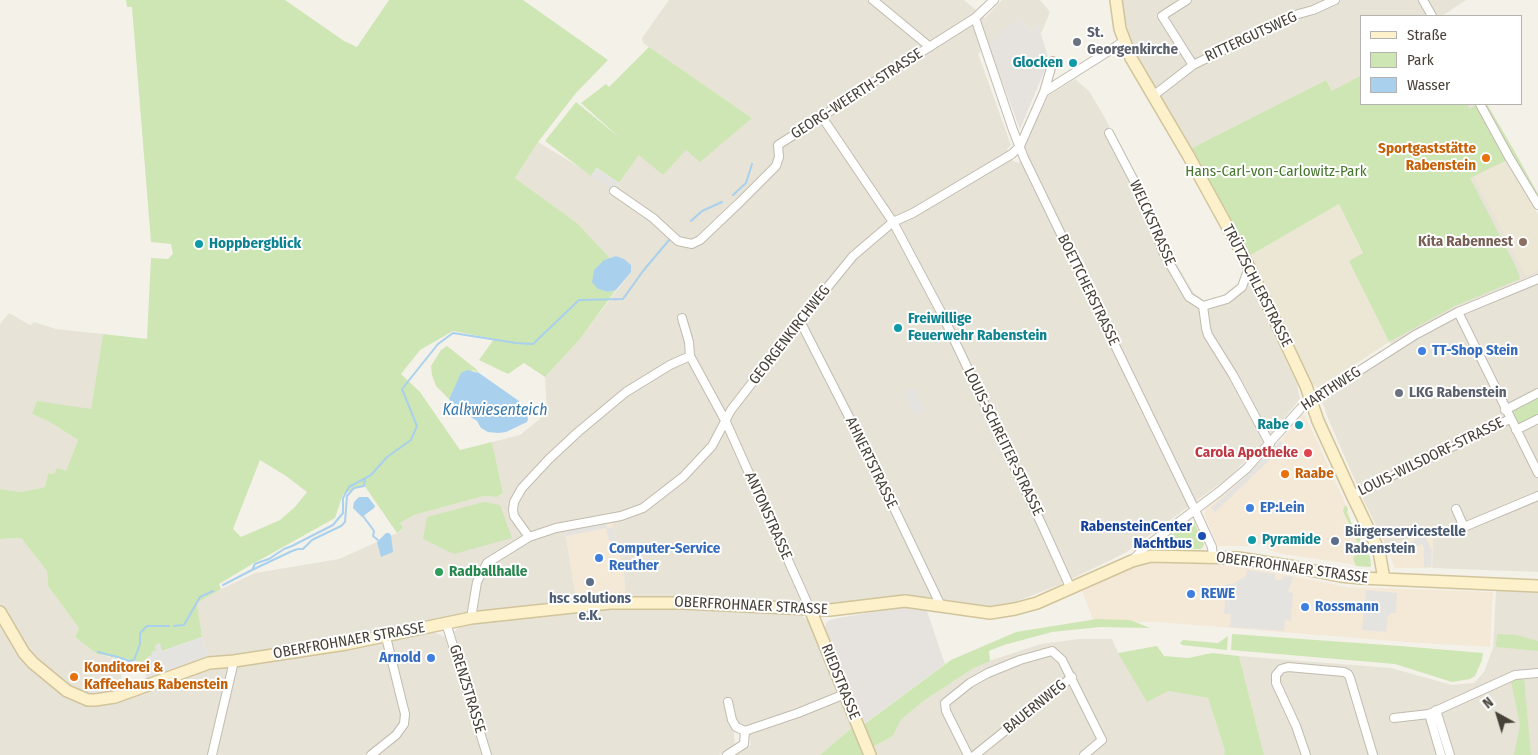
<!DOCTYPE html>
<meta charset="utf-8">
<style>
body{margin:0}
#map{position:relative;width:1538px;height:755px;overflow:hidden;background:#f4f1e9;font-family:"Fira Sans Condensed",sans-serif}
canvas{display:block}
.legend{position:absolute;left:1360px;top:15px;width:162px;height:90px;box-sizing:border-box;background:#fff;border:1px solid #b5b3af;margin:0;padding:6px 9px;list-style:none;font-size:15px;color:#474138}
.legend li{display:flex;align-items:center;gap:10px;height:25px}
.legend b{width:25px;border:1px solid #b5b3af}
.north{position:absolute;left:1473px;top:690px;width:50px;height:50px;-webkit-text-stroke:4px #fff;paint-order:stroke;rotate:321deg;font-size:14px;font-weight:700;line-height:20px;text-align:center;color:#474138}
.north::after{content:'';display:block;margin:auto;width:18px;height:22px;background:#474138;clip-path:polygon(50% 0,100% 100%,50% 72%,0 100%)}
</style>
<div id="map">
<canvas width="1538" height="755"></canvas>
<ul class="legend">
<li><b style="height:6px;background:#fcf1cb"></b>Straße</li>
<li><b style="height:14px;background:#cee6b4"></b>Park</li>
<li><b style="height:14px;background:#a9d0ed"></b>Wasser</li>
</ul>
<div class="north">N</div>
</div>
<script>
const g = document.querySelector('canvas').getContext('2d');
g.lineJoin = 'round';
function paint(path, color) {
  g.fillStyle = color;
  g.fill(path, 'evenodd');
}
function toPath(rows) {
  const path = new Path2D();
  for (const r of rows) {
    path.moveTo(r[0], r[1]);
    for (let i = 2; i < r.length; i += 2) path.lineTo(r[i], r[i + 1]);
  }
  return path;
}
function stroke(path, color, width, dash) {
  g.strokeStyle = color;
  g.lineWidth = width;
  g.lineCap = dash ? 'butt' : 'round';
  g.setLineDash(dash || []);
  g.stroke(path);
}
function write(font, color, halo, rows, align = 'center') {
  g.font = font + ' "Fira Sans Condensed",sans-serif';
  g.lineWidth = 4;
  g.setLineDash([]);
  g.textBaseline = 'middle';
  g.strokeStyle = halo;
  g.fillStyle = color;
  for (const [text, x, y, turn = 0] of rows) {
    g.save();
    g.translate(x, y);
    g.rotate((+turn || 0) * Math.PI / 180);
    g.textAlign = isNaN(turn) ? turn : align;
    if (halo) g.strokeText(text, 0, 0);
    g.fillText(text, 0, 0);
    g.restore();
  }
}
paint(toPath([
 [669,0,964,0,985,18,1002,0,1040,0,1050,12,1041,34,1038,25,1028,30,1020,17,978,54,1011,145,1007,149,1013,161,1019,163,1026,143,1048,96,1075,79,1089,91,1101,111,1147,195,1168,249,1193,292,1204,301,1226,296,1239,285,1244,272,1297,384,1300,399,1265,441,1229,477,1125,553,1059,585,1012,603,989,606,946,600,941,606,905,601,846,608,645,602,625,594,624,575,612,522,623,514,557,525,565,530,576,599,571,608,389,636,394,641,434,632,445,637,482,755,0,755,0,539,21,538,47,571,48,586,79,628,75,637,97,654,123,660,119,701,209,659,202,637,197,603,221,589,255,573,339,559,397,533,403,528,400,523,414,515,484,496,497,497,503,493,492,442,520,435,547,413,545,377,580,339,631,272,631,265,616,256,610,258,577,223,515,178,538,142,615,189,639,155,686,150,752,118,643,43,642,38],
 [1121,0,1466,0,1442,16,1362,16,1362,104,1477,104,1538,215,1538,572,1432,568,1433,539,1428,529,1387,548,1364,501,1327,416,1321,398,1393,348,1349,261,1363,253,1339,204,1381,179,1326,80,1190,149,1136,55,1128,34],
 [9,313,30,325,34,322,56,329,103,334,91,409,32,414,48,421,78,440,66,472,54,474,48,473,45,487,21,492,0,489,0,324],
 [1507,589,1538,592,1538,755,1264,755,1239,656,1391,668,1452,685,1474,683,1484,672,1493,648,1496,590],
 [645,608,752,611,802,616,808,621,837,690,835,693,793,712,762,723,746,727,733,725,735,746,719,755,492,755,454,632,459,627,485,622,601,610],
 [1079,639,1112,639,1118,653,1168,691,1208,698,1225,751,1224,755,873,755,875,753,873,747,893,736,901,720,922,702,972,669,989,661,1041,644],
 [836,701,842,702,852,728,820,755,732,755,751,745,749,734]
]), '#e7e3d7');
paint(toPath([
 [1302,415,1305,415,1346,505,1353,527,1370,557,1371,565,1370,567,1283,554,1269,550,1266,545,1252,544,1252,546,1218,546,1206,519,1204,513,1206,508,1244,478,1281,440,1299,417],
 [612,522,624,575,625,594,576,599,565,530],
 [1428,529,1433,539,1432,568,1395,568,1387,548],
 [1166,561,1252,568,1347,587,1493,592,1490,647,1406,642,1158,622,1094,622,1082,591,1132,568,1151,562]
]), '#f4e8d6');
paint(toPath([
 [1020,17,1028,30,1038,25,1049,60,1020,129,988,44],
 [903,607,915,607,927,611,945,664,865,723,825,628,826,623,830,620,838,618]
]), '#e6e2dd');
paint(toPath([
 [1507,160,1538,215,1538,270,1526,276,1473,176],
 [1339,204,1363,254,1349,261,1389,342,1319,388,1314,386,1249,256]
]), '#ece6d4');
paint(toPath([
 [126,0,285,0,344,41,357,47,389,0,523,0,608,60,576,93,538,142,515,178,577,223,610,258,604,260,598,289,608,292,616,290,580,339,545,377,524,363,508,374,479,360,494,339,453,331,420,350,401,374,420,392,460,450,492,442,503,493,497,497,484,496,414,515,400,523,403,528,397,533,364,485,343,494,335,518,249,566,219,584,221,589,197,603,202,637,162,651,155,645,157,650,148,660,141,662,97,654,75,637,79,628,48,586,47,571,21,538,0,539,0,489,21,492,45,487,48,473,54,474,57,468,66,471,78,440,48,421,32,414,37,401,91,409,103,334,147,339,151,258,168,259,173,254,171,244,151,242,132,7,127,7],
 [260,460,286,476,307,492,295,507,280,520,241,537,233,529],
 [649,47,752,118,700,162,686,150,663,175,639,155,619,183,597,168,591,176,545,141,576,102,620,138,581,103,606,84,609,87],
 [1362,75,1362,104,1467,104,1470,109,1477,104,1507,160,1470,178,1517,269,1520,279,1455,306,1389,342,1349,261,1363,253,1339,204,1249,256,1190,149,1326,80,1332,91],
 [1483,104,1487,104,1515,152,1538,194,1538,199,1511,156],
 [447,346,476,369,479,373,473,370,458,380,449,399,436,386,432,375,431,366,441,350],
 [1538,393,1538,419,1516,430,1505,410],
 [484,502,500,505,512,538,454,554,423,539,427,517],
 [1345,505,1348,508,1347,512,1353,527,1370,557,1371,565,1370,567,1356,566,1353,558,1356,555,1358,543,1343,511],
 [1192,521,1194,522,1204,544,1203,547,1201,549,1158,550,1156,545],
 [1097,619,1130,620,1150,628,1100,627,1052,632,1004,645,989,651,990,661,972,669,922,702,901,720,893,736,873,747,863,725,951,660,1016,632],
 [1232,634,1400,646,1483,653,1482,660,1475,676,1470,679,1452,682,1395,664,1231,650],
 [1497,634,1516,635,1538,641,1538,651,1496,647],
 [1228,636,1227,650,1182,645,1180,643,1183,640,1218,643],
 [1157,646,1164,656,1188,658,1212,653,1239,656,1264,755,1224,755,1225,751,1208,698,1168,691,1147,702,1118,653],
 [1524,677,1531,755,1514,755,1520,725,1511,681],
 [856,724,864,755,820,755,852,728]
]), '#cee6b4');
paint(toPath([
 [596,168,619,183,614,191,591,176],
 [914,388,925,411,915,416,905,396,908,395,907,391],
 [1280,441,1283,444,1280,450,1215,512,1211,508,1244,478],
 [606,523,607,528,613,527,618,547,611,548,606,528,566,536,565,530],
 [1428,529,1431,536,1426,539,1432,550,1431,567,1424,567,1424,548,1422,544,1411,549,1409,549,1407,544,1424,536,1422,532],
 [1247,570,1275,574,1275,580,1282,580,1283,576,1293,577,1288,592,1293,593,1291,621,1285,620,1284,631,1230,627,1231,614,1224,614,1226,584,1233,584,1246,576],
 [1366,590,1397,593,1396,613,1392,613,1388,616,1386,632,1362,630],
 [202,637,209,659,147,680,141,662,148,660,147,657,152,655,151,652,156,650,155,645,160,643,162,651],
 [86,679,113,688,108,699,78,696]
]), '#e5e3e0');
paint(toPath([
 [616,256,624,259,631,265,631,272,616,290,608,292,598,289,592,282,594,270,604,260],
 [467,370,479,373,519,401,526,410,528,419,527,422,506,432,498,433,488,432,481,428,477,421,458,409,449,399,461,373],
 [359,497,368,497,375,506,374,508,362,517,353,508,354,502],
 [386,533,389,533,391,535,393,552,381,557,377,542]
]), '#a9d0ed');
stroke(toPath([
 [733,195,746,183,752,164],
 [691,221,702,211,722,202],
 [363,516,374,531,373,536,378,540],
 [252,570,292,551,298,549,303,549,312,540,341,526,345,522,347,496,354,488,364,486,365,479],
 [223,585,252,570,255,564,260,562,269,559,284,549,292,546,333,525,343,513,343,498,349,487,371,475,387,457,411,440,417,426,402,389,438,344,453,333,516,343,533,344,579,300,623,299,643,271,669,240],
 [174,626,184,625,200,597,213,591],
 [98,652,121,658,129,661,134,660,140,644,140,633,147,626,169,626]
]), '#a9d0ed', 2);
const street = toPath([
 [873,0,930,47],
 [1187,0,1162,16,1193,65],
 [1423,0,1432,16],
 [975,18,1013,130,1024,158,1195,510,1212,547,1213,557],
 [1044,92,1053,61],
 [1153,96,1193,65,1295,15,1313,10,1335,0],
 [1480,104,1509,157,1538,205],
 [822,117,893,222,941,312,1042,525,1071,589],
 [1109,133,1142,196,1163,252,1189,297,1203,306,1227,299,1242,287,1249,267],
 [614,191,653,218,678,241,692,244,700,240,740,202,776,166,779,157,778,145,822,117,847,99,975,18,994,0],
 [1203,306,1206,328,1208,335,1233,375,1270,444],
 [1458,312,1538,473],
 [682,318,689,342,690,356],
 [800,321,870,458,941,606],
 [1505,410,1538,393],
 [1516,430,1538,419],
 [1352,495,1510,419],
 [1456,509,1464,527,1538,496],
 [529,537,514,516,513,510,514,502,522,488,549,459,578,432,626,392,670,365,690,356,726,422,810,609],
 [1133,560,1143,549,1220,491,1246,469,1301,408,1415,335,1458,312,1538,279],
 [471,618,477,582,487,563,529,537,556,528,621,516,643,508,683,477,712,446,731,410,800,321,853,256,893,222,913,213,1012,154,1020,146,1044,92,1123,42],
 [446,623,487,755],
 [728,702,732,720,736,727,745,731],
 [1436,710,1450,755],
 [1429,714,1441,755],
 [1394,718,1429,714,1515,675,1538,673],
 [212,755,234,661],
 [371,755,396,735,404,724,405,714,402,702,386,637],
 [727,755,744,744,745,731,798,713,845,694],
 [968,755,946,711,945,703,970,683,988,673,1020,660,1052,651,1062,660,1102,740,1084,755],
 [975,755,1072,677],
 [1306,755,1296,726,1276,683,1276,675,1281,669,1288,667,1344,672,1348,674,1350,678,1373,755]
]);
const secondary = toPath([
 [1116,0,1120,29,1131,58,1188,155,1243,255,1272,314,1306,386,1318,421,1352,495,1379,551,1384,579],
 [810,609,870,755],
 [0,612,24,653,33,663,67,691,88,700,95,700,115,697,209,663,234,661,346,644,471,618,610,603,683,603,830,610,905,601,990,613,1015,609,1037,603,1132,561,1151,556,1238,558,1295,567,1340,576,1361,578,1538,586]
]);
stroke(street, '#c2bbaf', 10);
stroke(secondary, '#d1c49b', 14);
stroke(street, '#fff', 8);
stroke(secondary, '#fcf1cb', 11);
for (const [x, y, r, color] of [
 [1077,42,5,"#6b7280"],
 [1073,63,5,"#0f9aa8"],
 [1486,158,5,"#e8710a"],
 [1523,242,5,"#8d6e63"],
 [199,244,5,"#0f9aa8"],
 [898,328,5,"#0f9aa8"],
 [1422,351,5,"#3f7fe0"],
 [1399,393,5,"#6b7280"],
 [1299,425,5,"#0f9aa8"],
 [1308,453,5,"#e0444e"],
 [1285,474,5,"#e8710a"],
 [1250,508,5,"#3f7fe0"],
 [1202,536,5,"#1a4fb4"],
 [1252,540,5,"#0f9aa8"],
 [1335,541,5,"#5c6f8a"],
 [599,558,5,"#3f7fe0"],
 [439,572,5,"#2e9e5b"],
 [590,582,5,"#5c6f8a"],
 [1191,594,5,"#3f7fe0"],
 [1305,607,5,"#3f7fe0"],
 [431,658,5,"#3f7fe0"],
 [74,677,5,"#e8710a"]
]) {
  const dot = new Path2D();
  dot.arc(x, y, r, 0, 2 * Math.PI);
  g.fillStyle = color;
  g.fill(dot);
  stroke(dot, '#fff', 2);
}
write('bold 15px', '#5b616d', '#fff', [
 ["St.",1087,33],
 ["Georgenkirche",1087,50],
 ["LKG Rabenstein",1409,393]
], 'left');
write('15px', '#474138', '#fff', [
 ["RITTERGUTSWEG",1251,37,-25],
 ["GEORG-WEERTH-STRASSE",857,94,-33],
 ["WELCKSTRASSE",1152,223,66],
 ["TRÜTZSCHLERSTRASSE",1257,286,63],
 ["BOETTCHERSTRASSE",1088,290,64],
 ["GEORGENKIRCHWEG",790,335,-52],
 ["HARTHWEG",1331,389,-33],
 ["LOUIS-SCHREITER-STRASSE",1003,442,64],
 ["LOUIS-WILSDORF-STRASSE",1431,457,-26],
 ["AHNERTSTRASSE",871,463,64],
 ["ANTONSTRASSE",768,516,66],
 ["OBERFROHNAER STRASSE",1292,568,8],
 ["OBERFROHNAER STRASSE",751,606,3],
 ["OBERFROHNAER STRASSE",349,641,-10],
 ["RIEDSTRASSE",840,682,68],
 ["GRENZSTRASSE",467,689,73],
 ["BAUERNWEG",1035,707,-39]
]);
write('bold 15px', '#0d838f', '#fff', [
 ["Glocken",1063,63,"right"],
 ["Hoppbergblick",209,244],
 ["Freiwillige",908,319],
 ["Feuerwehr Rabenstein",908,336],
 ["Rabe",1289,425,"right"],
 ["Pyramide",1262,540]
], 'left');
write('bold 15px', '#c56008', '#fff', [
 ["Sportgaststätte",1476,149,"right"],
 ["Rabenstein",1476,166,"right"],
 ["Raabe",1295,474],
 ["Konditorei &",84,668],
 ["Kaffeehaus Rabenstein",84,685]
], 'left');
write('15px', '#47762d', '#fff', [
 ["Hans-Carl-von-Carlowitz-Park",1276,172]
]);
write('bold 15px', '#785e54', '#fff', [
 ["Kita Rabennest",1513,242]
], 'right');
write('bold 15px', '#366cbe', '#fff', [
 ["TT-Shop Stein",1432,351],
 ["EP:Lein",1260,508],
 ["Computer-Service",609,549],
 ["Reuther",609,566],
 ["REWE",1201,594],
 ["Rossmann",1315,607],
 ["Arnold",421,658,"right"]
], 'left');
write('bold 15px', '#be3a42', '#fff', [
 ["Carola Apotheke",1298,453]
], 'right');
write('bold 15px', '#164399', '#fff', [
 ["RabensteinCenter",1192,527],
 ["Nachtbus",1192,544]
], 'right');
write('bold 15px', '#4e5e75', '#fff', [
 ["Bürgerservicestelle",1345,532],
 ["Rabenstein",1345,549],
 ["hsc solutions",590,599,"center"],
 ["e.K.",590,616,"center"]
], 'left');
write('bold 15px', '#27864d', '#fff', [
 ["Radballhalle",449,572]
], 'left');
write('italic 16px', '#3679ae', '#fff', [
 ["Kalkwiesenteich",495,411]
]);
</script>
